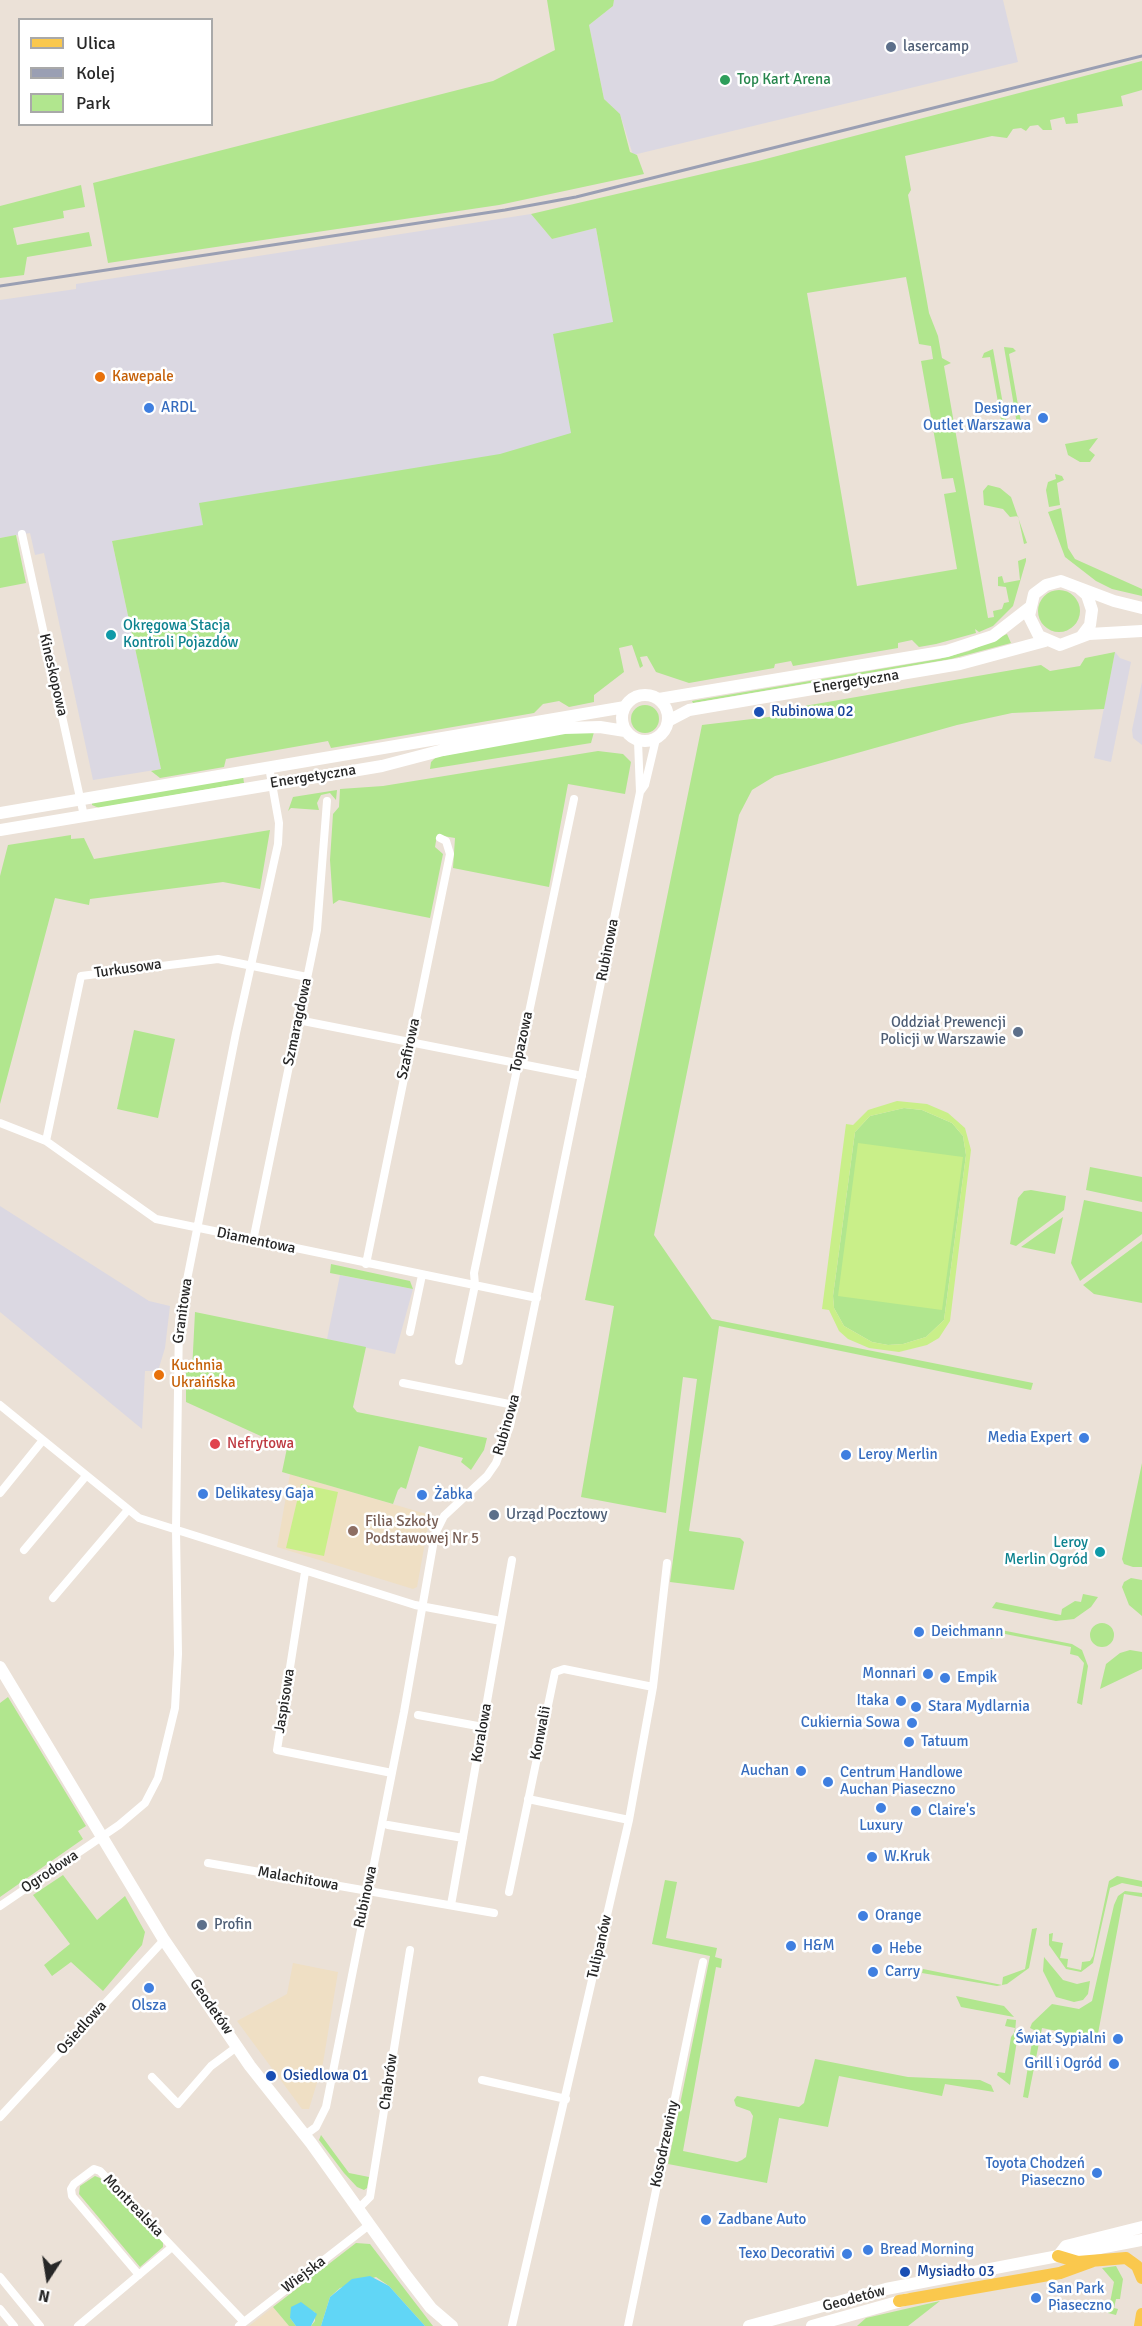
<!DOCTYPE html>
<meta charset="utf-8">
<style>
body{margin:0}
#map{position:relative;width:1142px;height:2326px;overflow:hidden;background:#ebe1d7;font-family:Signika,sans-serif}
canvas{display:block}
.legend{position:absolute;left:18px;top:18px;width:195px;height:108px;box-sizing:border-box;background:#fff;border:2px solid #a9a9a9;margin:0;padding:8px 10px;list-style:none;font-size:18px;color:#272727}
.legend li{display:flex;align-items:center;gap:12px;height:30px}
.legend b{width:30px;border:2px solid #a9a9a9}
.north{position:absolute;left:18px;top:2248px;width:60px;height:60px;-webkit-text-stroke:4px #fff;paint-order:stroke;rotate:192deg;font-size:16px;font-weight:700;line-height:24px;text-align:center;color:#272727}
.north::after{content:'';display:block;margin:auto;width:21px;height:27px;background:#272727;clip-path:polygon(50% 0,100% 100%,50% 72%,0 100%)}
</style>
<div id="map">
<canvas width="1142" height="2326"></canvas>
<ul class="legend">
<li><b style="height:8px;background:#fac84d"></b>Ulica</li>
<li><b style="height:8px;background:#9a9fb3"></b>Kolej</li>
<li><b style="height:16px;background:#b1e68e"></b>Park</li>
</ul>
<div class="north">N</div>
</div>
<script>
const g = document.querySelector('canvas').getContext('2d');
g.lineJoin = 'round';
function paint(path, color) {
  g.fillStyle = color;
  g.fill(path, 'evenodd');
}
function toPath(rows) {
  const path = new Path2D();
  for (const r of rows) {
    if (r.length === 3) {
      path.moveTo(r[0] + r[2], r[1]);
      path.arc(r[0], r[1], r[2], 0, 2 * Math.PI);
      continue;
    }
    path.moveTo(r[0], r[1]);
    for (let i = 2; i < r.length; i += 2) path.lineTo(r[i], r[i + 1]);
  }
  return path;
}
function stroke(path, color, width, dash) {
  g.strokeStyle = color;
  g.lineWidth = width;
  g.lineCap = dash ? 'butt' : 'round';
  g.setLineDash(dash || []);
  g.stroke(path);
}
function write(font, color, halo, rows, align = 'center') {
  g.font = font + ' Signika,sans-serif';
  g.lineWidth = 5;
  g.setLineDash([]);
  g.textBaseline = 'middle';
  g.strokeStyle = halo;
  g.fillStyle = color;
  for (const [text, x, y, turn = 0] of rows) {
    g.save();
    g.translate(x, y);
    g.rotate((+turn || 0) * Math.PI / 180);
    g.textAlign = isNaN(turn) ? turn : align;
    if (halo) g.strokeText(text, 0, 0);
    g.fillText(text, 0, 0);
    g.restore();
  }
}
paint(toPath([
 [614,0,1003,0,1018,62,633,155,620,114,604,99,589,25,613,6],
 [531,214,552,239,596,228,613,322,571,433,575,462,112,541,161,769,93,780,44,553,35,555,30,533,0,538,0,300,76,289,76,284],
 [1115,652,1120,658,1131,662,1111,762,1094,758],
 [1142,682,1142,745,1133,738,1132,730],
 [0,1206,149,1301,170,1306,165,1348,158,1371,145,1371,142,1429,0,1312],
 [340,1275,413,1289,395,1354,327,1339]
]), '#dbd8e2');
paint(toPath([
 [290,1474,430,1515,417,1587,413,1589,277,1547],
 [293,1963,338,1972,323,2063,309,2109,302,2109,237,2021,287,1994],
 [273,2307,289,2326,249,2326]
]), '#efdfc4');
paint(toPath([
 [547,0,614,0,613,6,589,25,604,99,620,114,630,152,637,155,644,174,499,205,108,263,93,183,493,81,555,50],
 [1142,61,1142,90,1121,96,1123,106,1077,114,1078,123,1066,124,1064,117,1050,120,1052,130,1043,130,1038,125,1030,126,1026,131,1021,128,1013,129,1007,138,992,136,905,156,911,190,908,195,929,313,938,336,942,358,951,363,944,366,988,618,994,617,993,611,1002,609,1004,603,1009,602,1006,587,998,586,998,577,1002,576,1004,583,1020,580,1018,561,1026,558,1026,561,1013,606,993,626,979,632,975,629,976,633,936,644,919,647,912,640,898,643,898,648,793,666,791,661,775,664,774,668,689,683,656,672,647,656,640,657,643,666,640,668,632,645,619,648,624,672,594,695,594,702,569,707,559,701,543,704,534,713,331,748,328,741,226,759,224,767,160,778,151,771,161,769,112,541,203,525,199,503,500,454,571,433,553,334,613,322,596,228,552,239,531,214,758,161],
 [906,277,919,344,931,346,933,359,921,361,942,479,953,478,956,492,944,494,957,569,857,586,807,293],
 [81,185,85,207,63,211,64,218,13,228,17,245,89,232,92,246,27,257,24,275,0,278,0,206],
 [1004,347,1013,348,1016,351,1009,354,1021,422,1029,422,1021,430,1018,430],
 [993,349,1008,432,1000,432,995,429,1002,425,990,357,982,358,984,353],
 [1098,438,1089,450,1095,455,1090,462,1080,462,1068,455,1065,444],
 [1055,474,1062,476,1064,480,1057,483,1060,505,1049,507,1046,490,1048,482,1056,479],
 [988,485,1000,488,1011,497,1027,543,1024,544,1018,516,1010,517,1003,509,984,505,983,491],
 [1061,508,1068,548,1075,559,1142,589,1142,596,1112,589,1096,581,1065,557,1048,512],
 [16,535,26,583,0,588,0,538],
 [1059,611,21],
 [1007,634,1011,643,951,659,693,703,692,701,939,659,969,651],
 [1115,652,1104,709,1012,713,957,725,775,776,752,790,739,815,654,1235,712,1319,1033,1383,1031,1390,719,1326,689,1531,740,1538,744,1542,734,1590,670,1582,697,1379,683,1377,666,1513,581,1497,614,1306,585,1300,702,725,777,716,787,709,1041,665,1050,671,1080,666,1085,658],
 [645,719,14],
 [594,732,591,743,430,769,431,762,436,757,565,733],
 [598,751,623,754,631,762,625,794,568,784,549,887,453,868,455,838,437,835,435,847,443,854,430,918,339,900,333,904,330,860,333,814,339,807,340,789,383,786],
 [243,776,244,783,99,808,92,805,92,803],
 [337,790,336,800,330,793,321,795,317,803,319,810,291,808,288,811,293,797],
 [270,830,260,889,223,882,90,899,89,905,55,898,0,1104,0,876,8,845,71,835,71,839,84,838,94,859],
 [134,1030,175,1039,158,1118,117,1109],
 [904,1108,922,1110,952,1123,963,1136,966,1155,944,1320,926,1337,903,1344,888,1345,872,1342,844,1326,834,1308,833,1296,855,1132,870,1116],
 [1090,1167,1142,1177,1142,1202,1086,1190],
 [1031,1190,1066,1196,1064,1210,1016,1246,1010,1244,1018,1198,1024,1191],
 [1084,1200,1142,1212,1142,1234,1080,1281,1071,1263],
 [1063,1217,1055,1254,1021,1247],
 [1142,1241,1142,1303,1094,1294,1083,1285],
 [331,1264,410,1281,413,1289,330,1273],
 [195,1312,366,1347,353,1407,357,1412,487,1438,484,1450,471,1470,461,1462,463,1458,419,1446,406,1489,401,1487,398,1490,393,1504,282,1472,287,1448,186,1402,186,1371,192,1371],
 [1142,1463,1142,1567,1133,1567,1124,1564,1122,1559],
 [1131,1578,1142,1580,1142,1616,1129,1605,1122,1587,1124,1582],
 [1083,1594,1098,1597,1091,1607,1074,1619,1056,1621,992,1608,996,1602,1061,1615,1062,1609,1075,1601,1081,1602],
 [1102,1635,12],
 [996,1629,1072,1644,1082,1650,1088,1666,1082,1705,1077,1703,1084,1663,1078,1656,1070,1654,1071,1647,995,1632,994,1639,990,1639,991,1631],
 [1130,1650,1142,1652,1142,1669,1100,1689,1106,1664,1120,1653],
 [8,1697,86,1826,78,1831,83,1839,0,1897,0,1703],
 [63,1875,97,1920,125,1896,145,1932,142,1945,103,1991,71,1962,52,1976,44,1965,70,1944,33,1895],
 [1117,1876,1142,1881,1142,1887,1122,1883,1110,1888,1093,1963,1081,1972,1066,1969,1049,1945,1049,1934,1053,1933,1052,1941,1063,1943,1060,1958,1068,1959,1067,1967,1081,1970,1082,1962,1090,1961,1093,1956,1109,1881],
 [665,1880,677,1882,666,1938,717,1948,715,1957,722,1959,721,1968,716,1967,683,2151,737,2162,742,2160,746,2157,753,2116,750,2111,736,2106,734,2100,737,2096,799,2107,804,2103,815,2059,908,2077,980,2080,991,2085,994,2092,945,2084,942,2096,839,2076,828,2127,779,2118,767,2183,668,2164,710,1956,652,1944],
 [1125,1891,1142,1893,1142,1897,1124,1894,1097,2039,1042,2028,1028,2098,1023,2097,1034,2030,1030,2028,1032,2023,1052,2004,1079,2009,1092,2001,1114,1905,1118,1896],
 [1037,1928,1029,1968,1007,1984,997,1986,922,1973,923,1969,1002,1985,1003,1977,1025,1969,1032,1929],
 [1044,1957,1063,1980,1077,1984,1090,1981,1088,1994,1083,2000,1074,2002,1056,1997,1043,1971],
 [956,1996,1004,2006,1014,2017,961,2007],
 [1007,2019,1016,2020,1015,2033,1018,2034,1010,2085,997,2075,998,2072,1005,2073,1011,2037,1014,2033,1015,2028,1005,2026],
 [321,2135,349,2173,369,2177,367,2188,364,2190,357,2187,344,2173,319,2140],
 [95,2176,100,2178,163,2242,163,2247,140,2267,79,2194,80,2186],
 [356,2243,370,2244,433,2326,425,2326,389,2286,376,2277,340,2288,330,2297,321,2326,311,2326,315,2321,315,2312,311,2311,290,2318,296,2326,289,2326,273,2307],
 [1116,2266,1123,2279,1120,2299,1116,2299,1114,2308,1118,2309,1116,2315,1108,2313,1114,2282,1102,2268],
 [940,2301,908,2326,857,2326,866,2318]
]), '#b1e68e');
paint(toPath([
 [897,1101,927,1104,948,1113,965,1128,971,1150,950,1321,939,1338,927,1345,899,1352,869,1348,848,1339,839,1331,829,1310,822,1309,846,1124,853,1125,868,1110],
 [904,1108,922,1110,952,1123,963,1136,966,1155,944,1320,926,1337,903,1344,888,1345,872,1342,844,1326,834,1308,833,1296,855,1132,870,1116],
 [858,1143,963,1157,942,1310,838,1296],
 [301,1484,338,1492,324,1556,286,1548]
]), '#c9ef89');
paint(toPath([
 [370,2276,389,2286,425,2326,321,2326,330,2297,352,2279],
 [301,2302,317,2314,311,2326,296,2326,290,2318,291,2307]
]), '#61d6f6');
stroke(toPath([
 [22,534,84,816],
 [640,792,645,785,656,739],
 [298,1020,582,1076],
 [0,1123,46,1141,156,1219,537,1298],
 [46,1141,81,976,218,959,307,977],
 [253,1241,317,930,327,801],
 [366,1264,450,854,446,841,440,838],
 [410,1332,422,1275],
 [459,1361,475,1285,474,1273,574,799],
 [403,1383,514,1405],
 [0,1405,139,1518,415,1605,501,1621],
 [0,1493,43,1440],
 [24,1550,86,1476],
 [305,1572,277,1750,392,1773],
 [53,1598,127,1511],
 [418,1715,483,1727],
 [528,1799,629,1820],
 [388,1825,463,1838],
 [208,1863,494,1913],
 [509,1892,555,1672,564,1669,653,1687],
 [451,1905,512,1560],
 [0,1906,119,1825,145,1803,158,1778,175,1708,178,1654,176,1530,179,1320,236,1033,278,844,279,823,269,767],
 [152,2077,178,2104,211,2066,238,2046],
 [482,2080,566,2099],
 [0,2117,164,1940],
 [305,2135,316,2127,326,2107,404,1712,435,1534,444,1516,487,1476,496,1463,510,1426,640,792,638,741],
 [358,2209,370,2197,410,1950],
 [139,2275,72,2196,71,2189,74,2184,94,2169,100,2171,244,2322],
 [0,2277,40,2326],
 [0,2309,14,2326],
 [78,2326,172,2247],
 [239,2326,369,2225],
 [512,2326,629,1820,653,1687,667,1563],
 [628,2326,703,1962]
]), '#fff', 8);
stroke(toPath([
 [1079,588,1087,595,1092,610,1090,625,1081,637],
 [1142,608,1114,601,1061,581,1046,585,1034,594,1029,616,1039,636,1060,645,1089,634,1142,631],
 [645,718,23],
 [659,699,947,651,993,636,1029,608],
 [668,721,689,710,960,664,1045,641],
 [0,813,625,707],
 [0,830,382,766,443,750,564,728,600,727,625,731],
 [0,1667,164,1940,250,2066,311,2143,404,2273,431,2308,452,2326],
 [1059,2255,1066,2246,1142,2227],
 [749,2326,886,2289,1142,2240],
 [812,2326,908,2299]
]), '#fff', 12);
stroke(toPath([
 [1058,2256,1078,2262,1126,2258,1137,2266,1142,2278],
 [899,2301,1060,2273,1093,2261],
 [1140,2326,1142,2314]
]), '#fac84d', 12);
stroke(toPath([
 [0,286,505,210,576,197,1142,56]
]), '#9a9fb3', 3);
for (const [x, y, r, color] of [
 [891,47,6,"#5c6f8a"],
 [725,80,6,"#2e9e5b"],
 [100,377,6,"#e8710a"],
 [149,408,6,"#3f7fe0"],
 [1043,418,6,"#3f7fe0"],
 [111,635,6,"#0f9aa8"],
 [759,712,6,"#1a4fb4"],
 [1018,1032,6,"#5c6f8a"],
 [159,1375,6,"#e8710a"],
 [1084,1438,6,"#3f7fe0"],
 [215,1444,6,"#e0444e"],
 [846,1455,6,"#3f7fe0"],
 [203,1494,6,"#3f7fe0"],
 [422,1495,6,"#3f7fe0"],
 [494,1515,6,"#5c6f8a"],
 [353,1531,6,"#8d6e63"],
 [1100,1552,6,"#0f9aa8"],
 [919,1632,6,"#3f7fe0"],
 [928,1674,6,"#3f7fe0"],
 [945,1678,6,"#3f7fe0"],
 [901,1701,6,"#3f7fe0"],
 [916,1707,6,"#3f7fe0"],
 [912,1723,6,"#3f7fe0"],
 [909,1742,6,"#3f7fe0"],
 [801,1771,6,"#3f7fe0"],
 [828,1782,6,"#3f7fe0"],
 [881,1808,6,"#3f7fe0"],
 [916,1811,6,"#3f7fe0"],
 [872,1857,6,"#3f7fe0"],
 [863,1916,6,"#3f7fe0"],
 [202,1925,6,"#5c6f8a"],
 [791,1946,6,"#3f7fe0"],
 [877,1949,6,"#3f7fe0"],
 [873,1972,6,"#3f7fe0"],
 [149,1988,6,"#3f7fe0"],
 [1118,2039,6,"#3f7fe0"],
 [1114,2064,6,"#3f7fe0"],
 [271,2076,6,"#1a4fb4"],
 [1097,2173,6,"#3f7fe0"],
 [706,2220,6,"#3f7fe0"],
 [868,2250,6,"#3f7fe0"],
 [847,2254,6,"#3f7fe0"],
 [905,2272,6,"#1a4fb4"],
 [1036,2298,6,"#3f7fe0"]
]) {
  const dot = new Path2D();
  dot.arc(x, y, r, 0, 2 * Math.PI);
  g.fillStyle = color;
  g.fill(dot);
  stroke(dot, '#fff', 2);
}
write('15px', '#4e5e75', '#fff', [
 ["lasercamp",903,47],
 ["Oddział Prewencji",1006,1023,"right"],
 ["Policji w Warszawie",1006,1040,"right"],
 ["Urząd Pocztowy",506,1515],
 ["Profin",214,1925]
], 'left');
write('15px', '#27864d', '#fff', [
 ["Top Kart Arena",737,80]
], 'left');
write('15px', '#c56008', '#fff', [
 ["Kawepale",112,377],
 ["Kuchnia",171,1366],
 ["Ukraińska",171,1383]
], 'left');
write('15px', '#366cbe', '#fff', [
 ["ARDL",161,408],
 ["Designer",1031,409,"right"],
 ["Outlet Warszawa",1031,426,"right"],
 ["Media Expert",1072,1438,"right"],
 ["Leroy Merlin",858,1455],
 ["Delikatesy Gaja",215,1494],
 ["Żabka",434,1495],
 ["Deichmann",931,1632],
 ["Monnari",916,1674,"right"],
 ["Empik",957,1678],
 ["Itaka",889,1701,"right"],
 ["Stara Mydlarnia",928,1707],
 ["Cukiernia Sowa",900,1723,"right"],
 ["Tatuum",921,1742],
 ["Auchan",789,1771,"right"],
 ["Centrum Handlowe",840,1773],
 ["Auchan Piaseczno",840,1790],
 ["Claire's",928,1811],
 ["Luxury",881,1826,"center"],
 ["W.Kruk",884,1857],
 ["Orange",875,1916],
 ["H&M",803,1946],
 ["Hebe",889,1949],
 ["Carry",885,1972],
 ["Olsza",149,2006,"center"],
 ["Świat Sypialni",1106,2039,"right"],
 ["Grill i Ogród",1102,2064,"right"],
 ["Toyota Chodzeń",1085,2164,"right"],
 ["Piaseczno",1085,2181,"right"],
 ["Zadbane Auto",718,2220],
 ["Bread Morning",880,2250],
 ["Texo Decorativi",835,2254,"right"],
 ["San Park",1048,2289],
 ["Piaseczno",1048,2306]
], 'left');
write('15px', '#0d838f', '#fff', [
 ["Okręgowa Stacja",123,626],
 ["Kontroli Pojazdów",123,643],
 ["Leroy",1088,1543,"right"],
 ["Merlin Ogród",1088,1560,"right"]
], 'left');
write('15px', '#272727', '#fff', [
 ["Kineskopowa",53,675,77],
 ["Energetyczna",856,682,-9],
 ["Energetyczna",313,777,-9],
 ["Rubinowa",608,950,-79],
 ["Turkusowa",128,969,-8],
 ["Szmaragdowa",298,1022,-78],
 ["Topazowa",522,1042,-78],
 ["Szafirowa",409,1049,-78],
 ["Diamentowa",256,1241,12],
 ["Granitowa",183,1311,-82],
 ["Rubinowa",507,1425,-74],
 ["Jaspisowa",285,1701,-81],
 ["Koralowa",482,1733,-80],
 ["Konwalii",541,1733,-79],
 ["Ogrodowa",50,1872,-34],
 ["Malachitowa",298,1879,10],
 ["Rubinowa",366,1897,-78],
 ["Tulipanów",600,1947,-77],
 ["Geodetów",211,2007,55],
 ["Osiedlowa",82,2028,-48],
 ["Chabrów",389,2082,-82],
 ["Kosodrzewiny",665,2144,-78],
 ["Montrealska",133,2206,46],
 ["Wiejska",304,2275,-37],
 ["Geodetów",854,2299,-15]
]);
write('15px', '#164399', '#fff', [
 ["Rubinowa 02",771,712],
 ["Osiedlowa 01",283,2076],
 ["Mysiadło 03",917,2272]
], 'left');
write('15px', '#be3a42', '#fff', [
 ["Nefrytowa",227,1444]
], 'left');
write('15px', '#785e54', '#fff', [
 ["Filia Szkoły",365,1522],
 ["Podstawowej Nr 5",365,1539]
], 'left');
</script>
